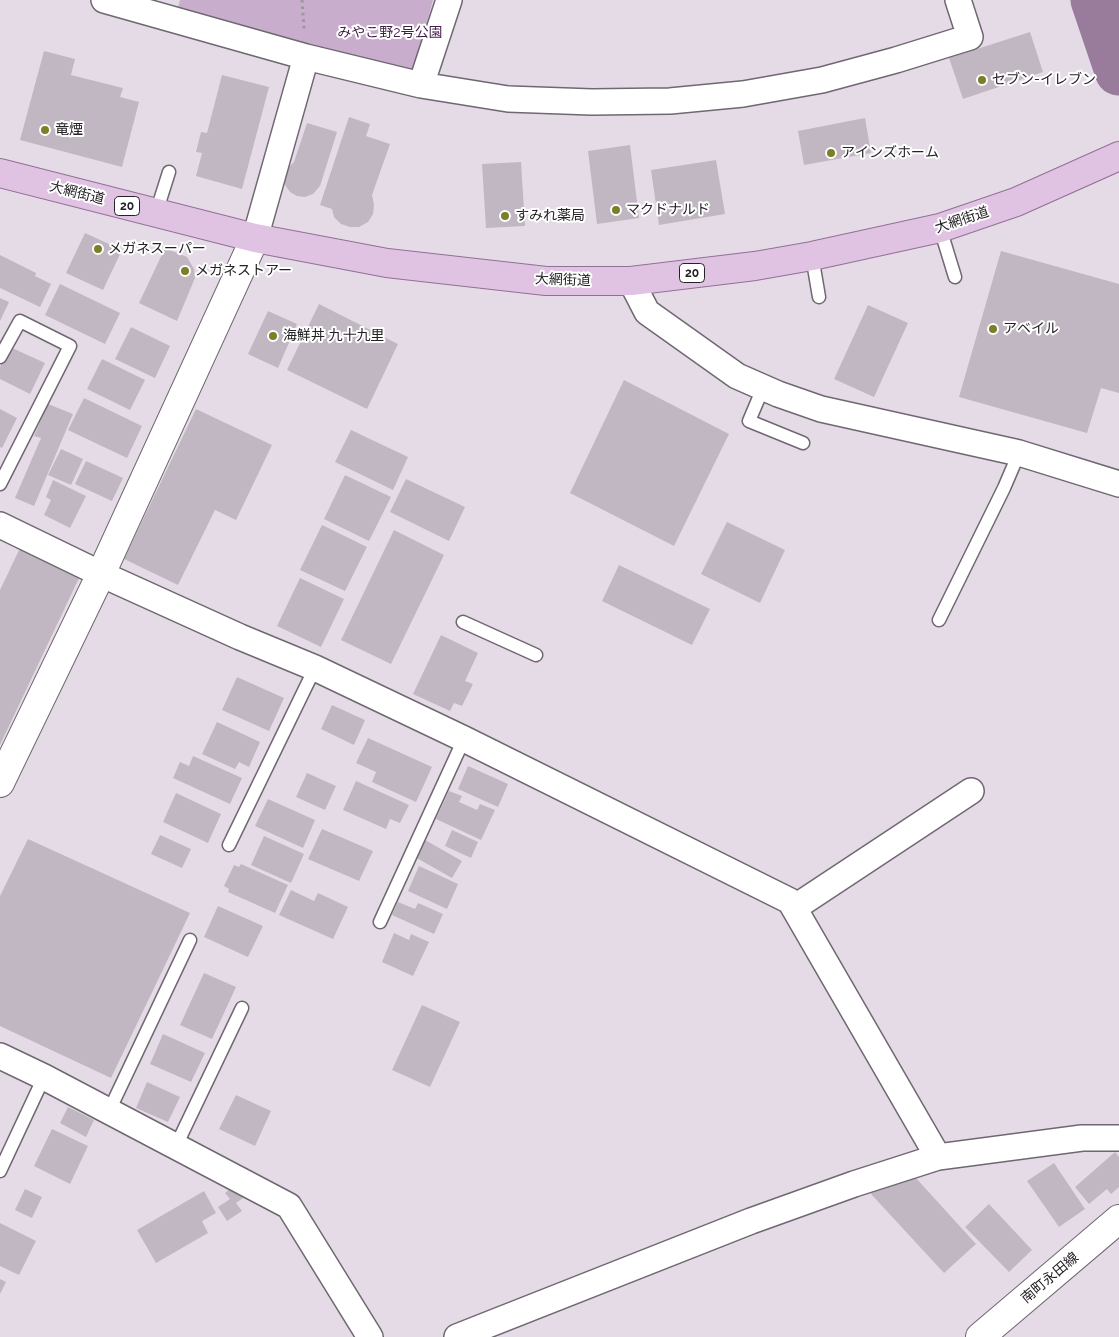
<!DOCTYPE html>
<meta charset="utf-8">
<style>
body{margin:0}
canvas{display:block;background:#e5dbe6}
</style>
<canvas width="1119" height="1337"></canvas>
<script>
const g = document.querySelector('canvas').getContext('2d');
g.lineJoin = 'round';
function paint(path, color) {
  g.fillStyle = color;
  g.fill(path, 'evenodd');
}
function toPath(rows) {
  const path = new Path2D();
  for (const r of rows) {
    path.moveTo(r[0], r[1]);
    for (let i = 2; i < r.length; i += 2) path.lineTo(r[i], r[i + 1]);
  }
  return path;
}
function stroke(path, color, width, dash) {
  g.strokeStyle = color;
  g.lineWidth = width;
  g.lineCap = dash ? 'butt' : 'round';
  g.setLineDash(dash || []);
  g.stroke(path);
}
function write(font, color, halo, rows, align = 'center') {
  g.font = font + ' Raleway,"Noto Sans JP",sans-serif';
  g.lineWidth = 4;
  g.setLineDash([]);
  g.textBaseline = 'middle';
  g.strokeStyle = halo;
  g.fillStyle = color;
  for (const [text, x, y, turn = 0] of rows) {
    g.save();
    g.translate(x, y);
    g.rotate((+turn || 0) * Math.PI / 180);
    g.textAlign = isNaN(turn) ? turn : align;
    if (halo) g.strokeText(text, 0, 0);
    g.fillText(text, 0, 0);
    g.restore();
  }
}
paint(toPath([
 [180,0,433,0,413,74,178,8]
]), '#c8aecc');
stroke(toPath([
 [1095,0,1119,71]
]), '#997c9c', 49);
paint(toPath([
 [1030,32,1043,72,963,99,949,58],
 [44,51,75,59,71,75,123,88,120,97,139,102,122,167,20,140],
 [222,75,269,87,242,189,196,176,202,153,196,152,201,132,207,133],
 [349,117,370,124,366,136,390,144,372,195,374,205,373,214,368,222,359,227,350,227,341,224,334,217,332,209,320,205],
 [865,118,871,153,804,165,798,131],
 [307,123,337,132,320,186,313,194,305,197,297,196,290,192,285,185,284,177,287,169,294,162],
 [630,145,639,218,597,224,588,151],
 [716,160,725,214,659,225,651,170],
 [521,162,525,226,486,228,482,164],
 [85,233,122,250,103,290,66,273],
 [165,248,187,257,194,269,195,278,177,321,139,303],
 [1001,251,1119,284,1119,393,1101,388,1087,433,959,397],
 [0,255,36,273,35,276,51,284,40,307,0,288],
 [60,284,120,313,105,344,45,315],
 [0,298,9,302,0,321],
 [319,304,398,344,367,409,287,370],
 [868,305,908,323,874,397,834,379],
 [268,311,297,324,278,368,248,354],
 [131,327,170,346,155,378,115,359],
 [10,347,45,363,30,394,0,379,0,367],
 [102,359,145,380,130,410,87,389],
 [624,380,729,434,674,546,570,493],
 [84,398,142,426,127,458,68,430],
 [48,404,73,414,34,506,15,498,41,438,34,436],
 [0,409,17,418,2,448,0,447],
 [196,409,272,445,236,520,215,510,178,585,124,559],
 [351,430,408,457,393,490,335,462],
 [61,449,83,459,71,485,48,475],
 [86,461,123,478,112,501,75,484],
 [345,475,391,497,369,541,324,519],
 [406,479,465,507,449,541,390,512],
 [53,480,86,496,70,528,44,515,51,500,46,497],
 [727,522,785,550,760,603,701,574],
 [322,525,367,547,345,591,300,570],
 [394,530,444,555,391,664,341,640],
 [20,548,80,576,0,745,0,590],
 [619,565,710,609,692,645,602,601],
 [300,578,344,599,321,647,277,626],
 [441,635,478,653,465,681,473,684,462,706,454,703,450,711,413,694],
 [237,677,284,698,269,731,222,710],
 [332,705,365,720,354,745,321,729],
 [217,722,260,742,249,767,239,762,235,769,202,754],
 [368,738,432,767,416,802,372,782,376,772,356,763],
 [193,756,242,778,230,804,173,778,180,762,189,766],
 [468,766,508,784,498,807,458,789],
 [307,773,336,786,325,810,296,797],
 [356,781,409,805,400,823,390,819,386,829,343,810],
 [449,791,462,796,459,802,477,810,480,804,495,810,481,840,436,819],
 [176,793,221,814,208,843,163,822],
 [268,799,315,820,303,848,255,826],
 [322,829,373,851,359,881,308,859],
 [452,830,478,842,471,858,445,846],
 [160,835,191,849,182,868,151,854],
 [264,836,304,854,291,883,251,865],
 [28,839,190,913,111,1078,0,1026,0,896],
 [425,840,462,861,452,878,415,857],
 [241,864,288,885,275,913,228,892,229,889,224,886,234,865,239,867],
 [419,866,458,884,447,909,408,891],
 [291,890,314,901,318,893,348,907,333,939,279,915],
 [398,902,415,909,418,903,443,914,434,934,392,915],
 [218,906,263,926,248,957,204,937],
 [394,933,409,940,411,934,429,942,413,976,382,962],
 [204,973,236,987,212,1039,180,1025],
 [422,1005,460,1022,430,1087,392,1070],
 [163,1034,205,1053,191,1082,150,1064],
 [147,1082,180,1097,168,1122,136,1108],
 [236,1095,271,1111,255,1146,219,1129],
 [68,1107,94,1120,86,1137,60,1123],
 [52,1129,88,1146,70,1184,34,1166],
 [1115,1152,1119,1157,1119,1187,1111,1194,1107,1189,1089,1204,1075,1187],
 [1054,1163,1085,1209,1059,1227,1027,1181],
 [915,1177,976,1244,944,1273,871,1194,885,1181],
 [235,1185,243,1198,236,1203,242,1211,227,1221,218,1207,230,1199,225,1193],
 [25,1189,42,1197,32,1218,15,1210],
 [204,1191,216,1213,202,1221,208,1233,156,1263,137,1230],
 [989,1204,1032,1250,1009,1272,965,1227],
 [0,1223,36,1241,19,1275,0,1266],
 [0,1279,6,1282,0,1294]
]), '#c1b7c2');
const lane = toPath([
 [156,213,169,172],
 [940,228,955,277],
 [812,256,819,297],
 [0,357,20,321,70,346,0,484],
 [763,388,749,421,803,443],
 [939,620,1004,488,1019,453],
 [463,622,536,655],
 [229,845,315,668],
 [380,922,464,739],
 [109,1111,190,940],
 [176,1146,242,1008],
 [0,1171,44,1077]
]);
const street = toPath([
 [104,0,306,57,421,85,508,99,592,102,670,101,743,94,822,80,896,60,970,37,958,0],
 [421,85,449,0],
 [255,238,306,57],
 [631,281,647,312,737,376,778,394,821,409,1019,453,1119,484],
 [0,525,101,574,240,637,315,668,464,739,790,901,938,1157],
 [794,908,971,791],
 [0,1056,44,1077,289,1206,370,1337],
 [457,1337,751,1221,854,1184,938,1157,1082,1138,1119,1138]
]);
const secondary = toPath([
 [0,783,101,574,255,238],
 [980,1337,1119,1219]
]);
const primary = toPath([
 [0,173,255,238,387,263,546,281,631,281,755,266,812,256,940,228,1016,202,1119,156]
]);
stroke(lane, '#6f6771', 15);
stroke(street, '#6f6771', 28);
stroke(secondary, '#6f6771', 30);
stroke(primary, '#917095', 30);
stroke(toPath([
 [302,0,304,29]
]), '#9d959d', 3, [2.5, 4]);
stroke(lane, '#fff', 12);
stroke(street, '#fff', 25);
stroke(secondary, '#fff', 28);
stroke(primary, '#e0c2e3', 28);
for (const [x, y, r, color] of [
 [982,80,5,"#7a7f29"],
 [45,130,5,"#7a7f29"],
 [831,153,5,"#7a7f29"],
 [616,210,5,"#7a7f29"],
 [505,216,5,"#7a7f29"],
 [98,249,5,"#7a7f29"],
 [185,271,5,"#7a7f29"],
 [993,329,5,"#7a7f29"],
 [273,336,5,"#7a7f29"]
]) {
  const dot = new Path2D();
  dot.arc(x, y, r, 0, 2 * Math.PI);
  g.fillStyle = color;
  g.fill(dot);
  stroke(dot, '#fff', 2);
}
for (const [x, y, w] of [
 [127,206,25],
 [692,273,25]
]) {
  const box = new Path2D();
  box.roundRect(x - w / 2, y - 9.5, w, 19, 4);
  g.fillStyle = '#fff';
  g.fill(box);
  stroke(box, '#252225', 1);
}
write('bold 12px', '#252225', null, [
 ["20",127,206],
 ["20",692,273]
]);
write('14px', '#421c48', '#fff', [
 ["みやこ野2号公園",390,33]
]);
write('14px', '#252225', '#fff', [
 ["セブン-イレブン",992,80],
 ["竜煙",55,130],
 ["アインズホーム",841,153],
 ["マクドナルド",626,210],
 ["すみれ薬局",515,216],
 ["メガネスーパー",108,249],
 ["メガネストアー",195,271],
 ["アベイル",1003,329],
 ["海鮮丼 九十九里",283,336]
], 'left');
write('14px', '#252225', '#fff', [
 ["大網街道",77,193,14],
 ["大網街道",962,220,-18],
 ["大網街道",563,280,2],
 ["南町永田線",1050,1278,-40]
]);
</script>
